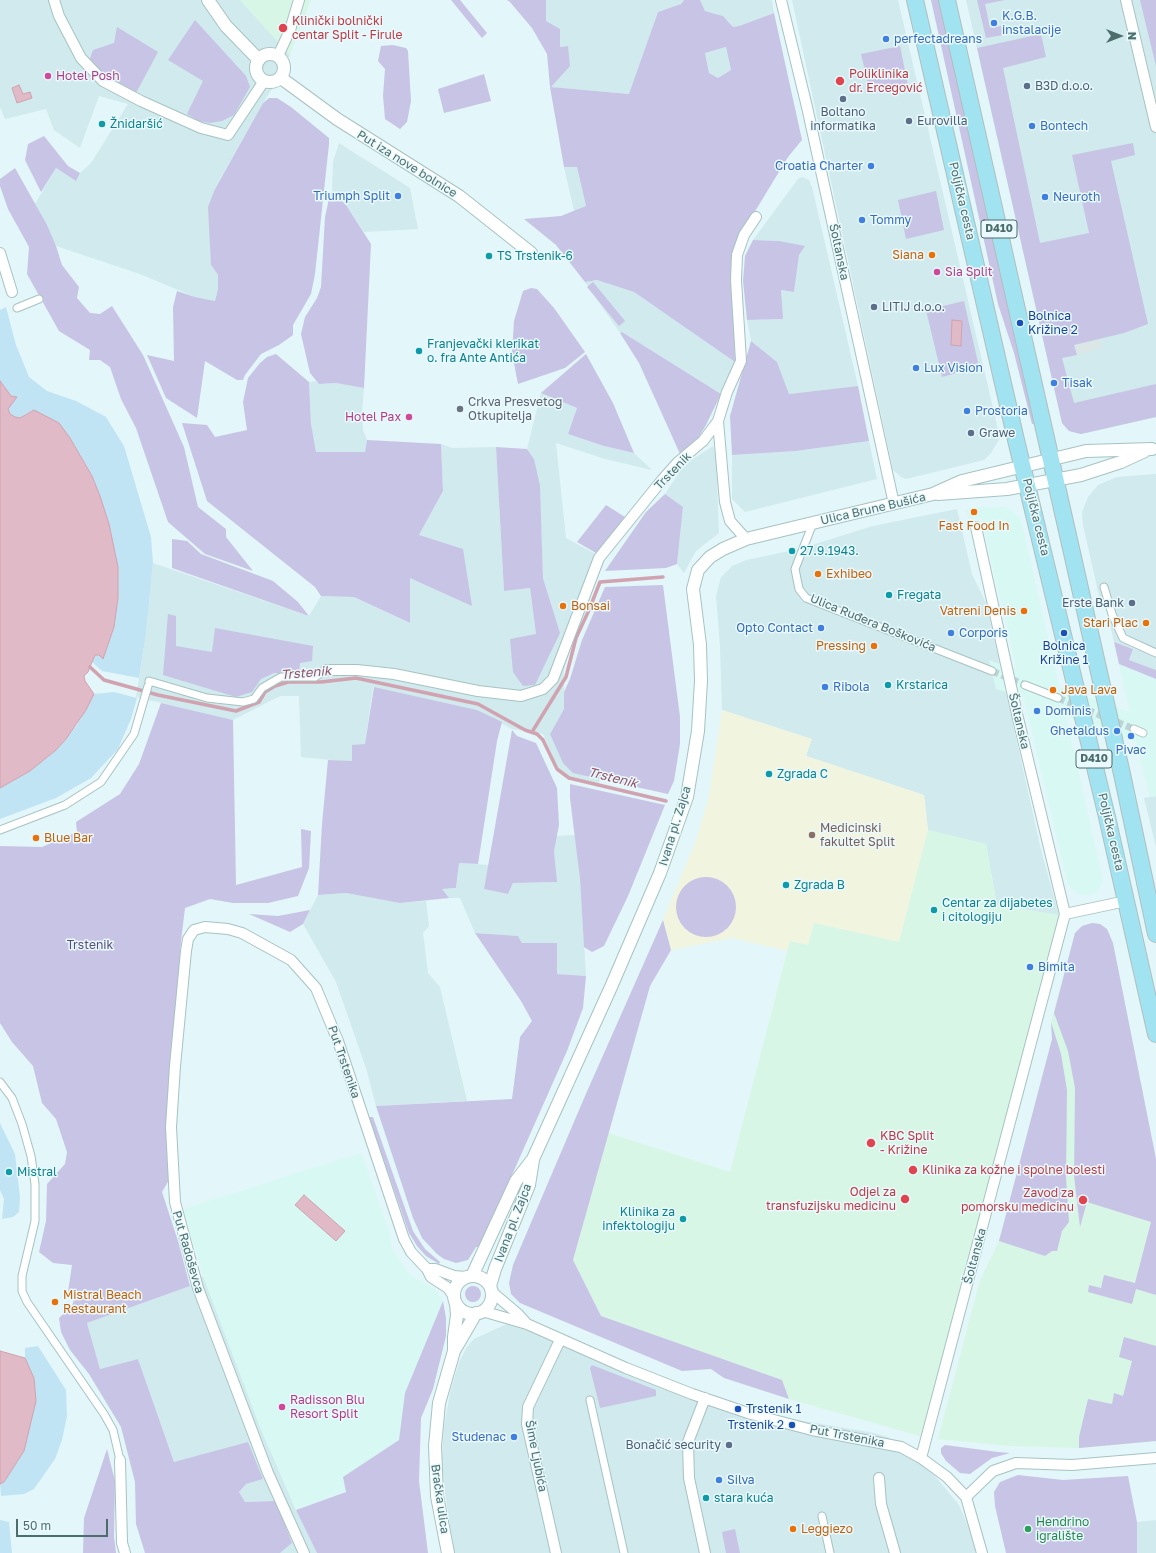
<!DOCTYPE html>
<meta charset="utf-8">
<style>
body{margin:0}
#map{position:relative;width:1156px;height:1553px;overflow:hidden;background:#e3f6f9;font-family:"Golos Text",sans-serif}
canvas{display:block}
.north{position:absolute;left:1100px;top:16px;width:40px;height:40px;-webkit-text-stroke:3px #e9f9fd;paint-order:stroke;rotate:90deg;font-size:11px;font-weight:700;line-height:16px;text-align:center;color:#4c6e6b}
.north::after{content:'';display:block;margin:auto;width:14px;height:18px;background:#4c6e6b;clip-path:polygon(50% 0,100% 100%,50% 72%,0 100%)}
.scale{position:absolute;left:16px;top:1519px;width:92px;height:18px;box-sizing:border-box;border:2px solid #4c6e6b;border-top:0;padding-left:5px;font-size:12px;line-height:14px;white-space:nowrap;color:#4c6e6b;-webkit-text-stroke:3px #e9f9fd;paint-order:stroke}
</style>
<div id="map">
<canvas width="1156" height="1553"></canvas>
<div class="north">N</div>
<div class="scale">50 m</div>
</div>
<script>
const g = document.querySelector('canvas').getContext('2d');
g.lineJoin = 'round';
function paint(path, color) {
  g.fillStyle = color;
  g.fill(path, 'evenodd');
}
function toPath(rows) {
  const path = new Path2D();
  for (const r of rows) {
    if (r.length === 3) {
      path.moveTo(r[0] + r[2], r[1]);
      path.arc(r[0], r[1], r[2], 0, 2 * Math.PI);
      continue;
    }
    path.moveTo(r[0], r[1]);
    for (let i = 2; i < r.length; i += 2) path.lineTo(r[i], r[i + 1]);
  }
  return path;
}
function stroke(path, color, width, dash) {
  g.strokeStyle = color;
  g.lineWidth = width;
  g.lineCap = dash ? 'butt' : 'round';
  g.setLineDash(dash || []);
  g.stroke(path);
}
function write(font, color, halo, rows, align = 'center') {
  g.font = font + ' "Golos Text",sans-serif';
  g.lineWidth = 3;
  g.setLineDash([]);
  g.textBaseline = 'middle';
  g.strokeStyle = halo;
  g.fillStyle = color;
  for (const [text, x, y, turn = 0] of rows) {
    g.save();
    g.translate(x, y);
    g.rotate((+turn || 0) * Math.PI / 180);
    g.textAlign = isNaN(turn) ? turn : align;
    if (halo) g.strokeText(text, 0, 0);
    g.fillText(text, 0, 0);
    g.restore();
  }
}
paint(toPath([
 [0,0,240,0,290,55,279,78,263,103,215,188,211,265,218,275,218,289,215,301,195,297,140,274,56,246,35,204,56,168,76,181,80,173,91,163,128,104,99,96,80,148,54,130,46,109,5,119,0,107],
 [546,0,684,0,681,4,658,12,630,94,550,87,568,46,560,47,546,21],
 [700,0,772,0,774,13,739,26,733,27,723,16,705,11],
 [792,0,898,0,1000,438,991,453,984,460,906,479,901,477,893,470],
 [966,0,1156,0,1156,417,1081,434,1069,431,1062,423],
 [726,47,731,70,718,78,709,73,705,53],
 [339,143,410,188,418,229,364,232,346,205,332,192,333,162],
 [564,167,577,167,586,206,574,211],
 [802,177,809,180,812,187,858,386,789,394,777,362,751,341,747,320,782,319,781,290,794,292,799,255,779,241,753,240,798,179],
 [597,280,634,292,735,362,721,394,622,332,620,333,585,282],
 [316,381,320,384,336,383,364,388,362,413,363,430,367,440,365,452,316,452,311,424,309,382],
 [541,393,577,408,568,434,604,446,634,453,652,470,605,459,556,443,566,538,605,559,576,629,564,670,564,709,550,734,606,736,599,784,571,778,558,768,543,734,512,729,477,710,373,687,365,744,352,762,301,757,299,696,280,696,233,720,136,697,146,634,153,563,309,616,321,596,354,597,409,623,410,578,419,535,443,491,441,444,452,448,496,447,504,591,530,588,536,634,560,633,543,578,541,523,534,459,527,449],
 [869,441,877,479,745,512,732,499,732,455,796,451],
 [713,446,716,456,719,533,696,551,684,573,677,564,683,507,665,494,684,465],
 [1156,474,1156,670,1129,660,1133,649,1114,642,1105,602,1099,597,1095,578,1083,525,1082,512,1088,497,1098,485,1117,477],
 [957,509,972,574,986,603,1041,850,1059,915,997,905,986,844,928,830,924,795,806,756,811,739,722,710,720,646,716,596,721,577,732,566,746,560,799,549,873,526],
 [1156,796,1156,847,1144,798],
 [575,835,580,879,586,976,557,974,557,943,522,943,518,936,475,933,460,898,449,898,442,889,456,888,459,863,489,865,484,889,508,894,513,883,556,882,554,851,556,836],
 [346,893,400,903,426,901,429,926,423,933,428,973,440,987,467,1101,376,1106,366,1068,336,982,303,924,318,895],
 [203,1276,262,1430,296,1510,317,1553,280,1553,292,1543,276,1501,245,1502,239,1492,246,1484,263,1479,174,1462,138,1359,100,1369,87,1323,190,1286],
 [509,1323,543,1336,614,1369,710,1405,874,1433,890,1438,935,1476,959,1505,969,1528,976,1553,454,1553,444,1486,442,1458,444,1427,450,1393,459,1362,467,1347,474,1339],
 [1156,1520,1156,1553,1137,1553,1137,1522]
]), '#d0eaed');
paint(toPath([
 [981,507,1005,507,1014,512,1021,520,1059,687,1130,712,1119,664,1156,679,1156,796,1150,797,1136,742,1066,717,1103,881,1098,890,1093,894,1079,895,1068,885,1024,698,996,689,989,660,1017,670,981,517,969,520,966,510],
 [361,1153,389,1231,392,1249,410,1275,435,1289,443,1301,405,1393,399,1440,343,1477,346,1491,296,1510,261,1430,203,1276,183,1209]
]), '#d8f8f4');
paint(toPath([
 [1100,339,1102,348,1077,355,1074,345]
]), '#dae7e6');
paint(toPath([
 [722,710,812,739,806,756,924,795,928,830,899,942,814,923,808,945,790,941,787,951,732,938,671,950,663,920,696,841,709,796]
]), '#f1f5e0');
paint(toPath([
 [240,0,311,0,290,55],
 [928,830,986,844,997,905,1059,915,981,1241,920,1436,789,1399,782,1380,601,1316,573,1260,608,1133,730,1172,790,941,808,945,814,923,899,942],
 [1092,923,1100,924,1107,929,1113,943,1156,1159,1156,1441,1079,1448,1011,1446,938,1439,980,1280,999,1241,1052,1039,1051,1022,1075,933,1082,926]
]), '#d7f6e5');
paint(toPath([
 [451,0,460,0,487,33,482,38],
 [507,0,546,0,546,21,560,29,560,47,568,46,570,66,551,87,629,94,658,12,681,4,684,0,700,0,705,11,723,16,733,27,739,26,774,13,802,140,788,157,734,246,732,275,734,296,735,362,634,292,597,280,585,282,556,245,524,219,561,216,586,206,577,167,564,167,550,87,547,54,532,28,510,2],
 [726,47,731,70,718,78,709,73,705,53],
 [931,0,940,0,1037,423,1032,424,1014,353,998,304],
 [977,0,1005,0,985,4,990,28,1001,26,1003,35,986,38],
 [1140,0,1156,0,1156,66,1147,29],
 [195,20,246,76,250,87,234,115,222,121,210,123,199,121,187,114,203,81,168,60],
 [117,27,158,52,136,93,110,80,89,61,93,50,114,43],
 [1041,34,1046,57,1003,68,1040,243,1089,233,1072,155,1133,143,1135,155,1111,161,1148,324,1124,333,1074,345,1077,355,1062,358,1074,403,1156,384,1156,417,1081,434,1069,431,1062,423,977,48],
 [393,45,406,48,408,51,411,101,407,122,400,129,385,119,383,96,385,69,378,61,381,46],
 [900,46,908,85,870,93,861,54],
 [484,74,491,101,444,113,438,89],
 [269,98,277,98,291,107,329,138,329,144,315,274,311,294,293,325,293,335,279,345,261,354,245,375,243,380,237,380,205,361,197,418,166,398,147,355,174,361,173,307,177,291,195,297,215,301,218,289,218,275,211,265,208,207,215,189,263,103],
 [44,136,68,166,80,173,76,181,56,168,41,192,25,160,28,144],
 [15,168,47,225,56,246,62,265,79,287,77,298,90,313,100,314,112,306,143,355,184,447,198,507,226,529,226,537,253,571,205,554,168,522,136,428,121,399,110,367,100,360,89,360,90,350,59,331,27,274,29,247,8,209,0,186,0,179],
 [936,191,944,230,906,239,898,200],
 [332,192,346,205,371,244,364,388,336,383,319,384,310,373,301,334,305,317,317,298,321,287,325,217,330,194],
 [753,240,779,241,805,246,799,255,794,292,781,290,783,319,747,320,743,281,745,256],
 [593,282,625,321,619,326,587,287],
 [531,288,537,289,554,308,585,352,565,368,518,384,512,353,514,321,523,291],
 [964,301,979,367,942,377,926,310],
 [622,332,721,394,706,425,697,440,681,456,639,363,620,333],
 [751,341,777,362,789,394,858,386,869,441,796,451,732,455,730,416],
 [276,354,309,382,311,424,316,452,365,452,367,440,441,444,443,491,419,535,463,549,472,606,410,578,410,623,354,597,321,596,315,587,207,501,182,423,207,425,215,437,247,430,243,402,248,378,260,363,267,357],
 [586,354,613,403,634,453,604,446,568,434,577,408,541,393],
 [496,447,527,449,534,459,540,486,543,578,560,633,535,685,523,686,513,672,510,639,536,634,530,588,504,591],
 [665,494,683,507,677,564,666,568,605,571,646,512],
 [606,505,625,517,596,553,577,542],
 [172,539,187,541,201,554,273,581,298,602,309,616,172,568],
 [663,585,680,717,680,744,674,781,668,794,573,773,563,763,550,734,564,709,564,692,570,679,582,640,605,587],
 [168,614,176,616,176,646,212,652,215,628,313,646,312,661,300,663,299,673,274,673,261,679,252,692,236,697,163,675],
 [1114,642,1133,649,1129,660,1156,670,1156,679,1119,664],
 [374,687,477,710,502,722,497,741,478,864,459,863,456,888,442,889,449,898,400,903,346,893,318,895,322,824,328,760,352,761,352,745,365,744],
 [161,703,233,720,236,885,302,867,301,829,311,831,309,868,298,896,268,903,233,903,210,899,185,908,181,941,169,1124,169,1180,162,1192,178,1241,190,1286,87,1323,100,1369,138,1359,174,1462,248,1442,263,1479,246,1484,239,1492,245,1502,276,1501,292,1543,280,1553,145,1553,136,1524,135,1482,121,1427,89,1374,70,1350,61,1332,59,1318,72,1306,75,1296,68,1292,72,1265,53,1263,39,1252,46,1221,47,1184,65,1164,67,1152,56,1119,42,1103,33,1066,12,1042,0,1023,0,846,42,847,77,832,76,822,120,794,139,764],
 [512,730,517,736,536,743,557,788,559,825,554,851,557,882,513,883,508,894,484,889],
 [570,784,665,805,628,896,604,946,592,952,584,947,580,879,570,798],
 [706,907,30],
 [310,910,303,924,290,932,249,914,278,916],
 [663,920,671,950,650,986,573,1260,601,1316,782,1380,789,1399,724,1378,711,1369,682,1371,520,1303,511,1294,509,1283,513,1265,585,1096],
 [1092,923,1100,924,1107,929,1113,943,1156,1159,1156,1295,1136,1289,1132,1304,1088,1292,1089,1285,1101,1288,1104,1275,1135,1283,1151,1222,1087,1202,1080,1227,1074,1176,1075,1088,1068,1051,1054,1013,1075,933,1082,926],
 [475,933,518,936,522,943,557,943,557,974,586,976,583,1008,567,1051,480,1247,476,1247,468,1260,456,1263,444,1259,437,1254,422,1238,413,1218,376,1106,512,1099,520,1037,532,1021,521,1001],
 [1051,1022,1061,1054,1067,1090,1066,1178,1069,1222,1062,1231,1057,1251,1052,1251,1045,1256,999,1241,1052,1039],
 [369,1117,373,1117,413,1231,425,1249,440,1262,439,1264,426,1256,417,1246,409,1233],
 [473,1294,8],
 [443,1301,446,1318,446,1336,433,1389,421,1418,419,1481,428,1553,317,1553,296,1510,346,1492,343,1477,399,1440,405,1393],
 [1124,1337,1156,1346,1156,1441,1079,1448,1079,1437,1088,1399,1112,1404,1114,1393,1123,1396,1132,1361,1119,1357],
 [592,1365,656,1390,656,1396,600,1408,590,1368],
 [945,1445,998,1452,1010,1453,992,1458,970,1474,960,1473,946,1461,941,1453,941,1448],
 [107,1449,115,1481,114,1536,116,1553,83,1553,84,1518],
 [1018,1475,1063,1480,1128,1476,1137,1522,1137,1553,1006,1553,995,1506,994,1492,1000,1482],
 [735,1529,740,1553,726,1553,722,1532]
]), '#c8c4e5');
paint(toPath([
 [6,307,16,345,29,377,47,391,76,401,106,417,124,446,151,537,153,563,146,634,139,678,102,671,91,661,95,655,99,655,103,659,114,627,118,598,118,567,109,524,92,476,70,438,31,411,20,418,15,417,10,414,8,409,16,397,11,396,0,381,0,310],
 [114,692,137,698,131,719,118,749,91,778,56,798,0,819,0,788,30,771,56,750,77,725,94,694],
 [0,1123,15,1154,20,1197,19,1212,13,1217,2,1219,4,1199,0,1190],
 [38,1346,66,1390,67,1416,62,1440,55,1459,34,1489,24,1494,1,1496,0,1484,4,1482,24,1451,34,1378,25,1358,25,1348],
 [0,1520,9,1522,12,1553,0,1553]
]), '#c1e4f5');
const water = toPath([
 [19,85,23,94,30,92,32,98,17,103,12,88,19,85],
 [952,320,962,321,961,346,951,345,952,320],
 [0,381,11,396,17,397,8,409,10,414,15,417,20,418,34,410,59,423,70,438,92,476,100,496,109,524,118,567,118,598,114,627,103,659,99,655,95,655,88,672,84,676,85,681,94,694,86,710,66,739,56,750,30,771,0,788,0,381],
 [304,1195,345,1231,336,1241,295,1205,304,1195],
 [0,1351,25,1358,34,1378,36,1401,24,1451,4,1482,0,1484,0,1351]
]);
paint(water, '#e0bac6');
stroke(water, '#d1a2af', 1);
stroke(toPath([
 [90,667,104,680,158,695,236,711,259,702,265,692,275,686,288,682,321,682,356,678,478,704,525,730,537,734,543,740,557,769,569,778,666,801],
 [532,732,566,677,576,638,589,610,600,582,663,577]
]), '#d1a2af', 3.5);
stroke(toPath([
 [992,671,1025,685],
 [1058,698,1134,729]
]), '#bdd4d6', 7, [7, 3.5]);
const pedestrian = toPath([
 [17,308,39,299],
 [813,523,795,569,799,589,806,598,992,671],
 [1104,587,1112,614,1123,638,1156,653],
 [149,681,207,698,243,702,254,699,262,688,281,677,315,677,326,670],
 [1025,685,1058,698],
 [1134,729,1143,733],
 [0,830,65,805,101,782,134,734,148,686],
 [0,1082,12,1098,22,1124,31,1156,35,1184,35,1221,22,1276,22,1291,27,1302,104,1414,113,1430,120,1460],
 [590,1400,624,1553],
 [822,1516,830,1553]
]);
const minor = toPath([
 [54,0,59,16,81,58,103,81,141,101,201,128,228,135,264,81],
 [781,0,807,107,894,504],
 [1126,0,1156,127],
 [278,56,290,30,299,0],
 [0,253,12,292],
 [718,421,725,502,730,521,746,539],
 [326,670,357,670,394,674,478,691,521,696,543,689,553,679,599,558,662,480,678,462,703,441,718,421,727,392,741,361,736,280,737,255,744,235,756,217],
 [1065,914,1126,901],
 [427,1269,435,1269,454,1276,466,1277],
 [492,1292,518,1314,527,1324],
 [482,1311,527,1324,626,1368,692,1394,751,1414,812,1430,901,1447,921,1458,947,1477,966,1497],
 [705,1398,688,1442,689,1478,705,1553],
 [921,1458,1065,914,1017,714,976,527],
 [120,1460,122,1543,125,1553],
 [879,1478,881,1504,895,1553],
 [966,1497,993,1471,1016,1463,1072,1465,1156,1458],
 [966,1497,982,1553],
 [304,1553,268,1473,198,1288,175,1202,171,1127,175,1066,186,951,188,939,194,930,205,927,228,929,242,933,291,960,316,988,338,1041,404,1239,411,1252,427,1269,431,1277,448,1288,454,1297],
 [556,1553,527,1424,528,1407,560,1340]
]);
const tertiary = toPath([
 [208,0,226,26,259,60],
 [270,68,14],
 [281,78,337,119,459,196,531,253],
 [938,494,1007,489,1081,475,1121,462,1145,451],
 [472,1276,516,1181,533,1159,611,987,660,873,687,797,698,731,701,681,700,645,693,589,698,570,710,557,723,549,746,539,933,494,962,481,1086,451,1152,449],
 [473,1295,19],
 [490,1286,495,1269,529,1185,533,1160],
 [454,1351,476,1313],
 [448,1553,437,1496,435,1446,439,1403,454,1351,454,1337,457,1315,456,1303]
]);
const primary = toPath([
 [915,0,1016,440,1107,817,1156,1034],
 [947,0,1122,774,1156,934]
]);
stroke(pedestrian, '#a6c3c2', 9);
stroke(minor, '#a6c3c2', 12);
stroke(tertiary, '#a6c3c2', 14);
stroke(primary, '#b0bfbe', 18);
stroke(pedestrian, '#fff', 7);
stroke(minor, '#fff', 10);
stroke(tertiary, '#fff', 12);
stroke(primary, '#a2e3f1', 16);
for (const [x, y, r, color] of [
 [994,23,4,"#3f7fe0"],
 [283,28,5,"#e0444e"],
 [886,39,4,"#3f7fe0"],
 [48,76,4,"#d1479c"],
 [840,81,5,"#e0444e"],
 [1027,86,4,"#5c6f8a"],
 [843,99,4,"#5c6f8a"],
 [909,121,4,"#5c6f8a"],
 [102,124,4,"#0f9aa8"],
 [1032,126,4,"#3f7fe0"],
 [871,166,4,"#3f7fe0"],
 [398,196,4,"#3f7fe0"],
 [1045,197,4,"#3f7fe0"],
 [862,220,4,"#3f7fe0"],
 [932,255,4,"#e8710a"],
 [489,256,4,"#0f9aa8"],
 [937,272,4,"#d1479c"],
 [874,307,4,"#5c6f8a"],
 [1020,323,4,"#1a4fb4"],
 [419,351,4,"#0f9aa8"],
 [916,368,4,"#3f7fe0"],
 [1054,383,4,"#3f7fe0"],
 [460,409,4,"#6b7280"],
 [967,411,4,"#3f7fe0"],
 [409,417,4,"#d1479c"],
 [971,433,4,"#5c6f8a"],
 [974,512,4,"#e8710a"],
 [792,551,4,"#0f9aa8"],
 [818,574,4,"#e8710a"],
 [889,595,4,"#0f9aa8"],
 [1132,603,4,"#5c6f8a"],
 [563,606,4,"#e8710a"],
 [1024,611,4,"#e8710a"],
 [1146,623,4,"#e8710a"],
 [821,628,4,"#3f7fe0"],
 [951,633,4,"#3f7fe0"],
 [1064,633,4,"#1a4fb4"],
 [874,646,4,"#e8710a"],
 [888,685,4,"#0f9aa8"],
 [825,687,4,"#3f7fe0"],
 [1053,690,4,"#e8710a"],
 [1037,711,4,"#3f7fe0"],
 [1117,731,4,"#3f7fe0"],
 [1131,736,4,"#3f7fe0"],
 [769,774,4,"#0f9aa8"],
 [812,835,4,"#8d6e63"],
 [36,838,4,"#e8710a"],
 [786,885,4,"#0f9aa8"],
 [934,910,4,"#0f9aa8"],
 [1030,967,4,"#3f7fe0"],
 [871,1143,5,"#e0444e"],
 [913,1170,5,"#e0444e"],
 [9,1172,4,"#0f9aa8"],
 [905,1199,5,"#e0444e"],
 [1083,1200,5,"#e0444e"],
 [683,1219,4,"#0f9aa8"],
 [55,1302,4,"#e8710a"],
 [282,1407,4,"#d1479c"],
 [738,1409,4,"#1a4fb4"],
 [792,1425,4,"#1a4fb4"],
 [514,1437,4,"#3f7fe0"],
 [729,1445,4,"#5c6f8a"],
 [719,1480,4,"#3f7fe0"],
 [706,1498,4,"#0f9aa8"],
 [793,1529,4,"#e8710a"],
 [1028,1529,4,"#2e9e5b"]
]) {
  const dot = new Path2D();
  dot.arc(x, y, r, 0, 2 * Math.PI);
  g.fillStyle = color;
  g.fill(dot);
  stroke(dot, '#e9f9fd', 1.5);
}
for (const [x, y, w] of [
 [999,229,36],
 [1094,759,36]
]) {
  const box = new Path2D();
  box.roundRect(x - w / 2, y - 9, w, 18, 3);
  g.fillStyle = '#e9f9fd';
  g.fill(box);
  stroke(box, '#4c6e6b', 1);
}
write('bold 11px', '#4c6e6b', null, [
 ["D410",999,229],
 ["D410",1094,759]
]);
write('12px', '#366cbe', '#e9f9fd', [
 ["K.G.B.",1002,16],
 ["instalacije",1002,30],
 ["perfectadreans",894,39],
 ["Bontech",1040,126],
 ["Croatia Charter",863,166,"right"],
 ["Triumph Split",390,196,"right"],
 ["Neuroth",1053,197],
 ["Tommy",870,220],
 ["Lux Vision",924,368],
 ["Tisak",1062,383],
 ["Prostoria",975,411],
 ["Opto Contact",813,628,"right"],
 ["Corporis",959,633],
 ["Ribola",833,687],
 ["Dominis",1045,711],
 ["Ghetaldus",1109,731,"right"],
 ["Pivac",1131,750,"center"],
 ["Bimita",1038,967],
 ["Studenac",506,1437,"right"],
 ["Silva",727,1480]
], 'left');
write('12px', '#be3a42', '#e9f9fd', [
 ["Klinički bolnički",292,21],
 ["centar Split - Firule",292,35],
 ["Poliklinika",849,74],
 ["dr. Ercegović",849,88],
 ["KBC Split",880,1136],
 ["- Križine",880,1150],
 ["Klinika za kožne i spolne bolesti",922,1170],
 ["Odjel za",896,1192,"right"],
 ["transfuzijsku medicinu",896,1206,"right"],
 ["Zavod za",1074,1193,"right"],
 ["pomorsku medicinu",1074,1207,"right"]
], 'left');
write('12px', '#b23c85', '#e9f9fd', [
 ["Hotel Posh",56,76],
 ["Sia Split",945,272],
 ["Hotel Pax",401,417,"right"],
 ["Radisson Blu",290,1400],
 ["Resort Split",290,1414]
], 'left');
write('12px', '#4e5e75', '#e9f9fd', [
 ["B3D d.o.o.",1035,86],
 ["Boltano",843,112,"center"],
 ["informatika",843,126,"center"],
 ["Eurovilla",917,121],
 ["LITIJ d.o.o.",882,307],
 ["Grawe",979,433],
 ["Erste Bank",1124,603,"right"],
 ["Bonačić security",721,1445,"right"]
], 'left');
write('12px', '#0d838f', '#e9f9fd', [
 ["Žnidaršić",110,124],
 ["TS Trstenik-6",497,256],
 ["Franjevački klerikat",427,344],
 ["o. fra Ante Antića",427,358],
 ["27.9.1943.",800,551],
 ["Fregata",897,595],
 ["Krstarica",896,685],
 ["Zgrada C",777,774],
 ["Zgrada B",794,885],
 ["Centar za dijabetes",942,903],
 ["i citologiju",942,917],
 ["Mistral",17,1172],
 ["Klinika za",675,1212,"right"],
 ["infektologiju",675,1226,"right"],
 ["stara kuća",714,1498]
], 'left');
write('12px', '#4c6e6b', '#e9f9fd', [
 ["Put iza nove bolnice",407,164,32],
 ["Poljička cesta",962,201,77],
 ["Šoltanska",839,252,78],
 ["Trstenik",673,471,-46],
 ["Ulica Brune Bušića",873,509,-13],
 ["Poljička cesta",1036,517,76],
 ["Ulica Ruđera Boškovića",873,623,22],
 ["Šoltanska",1019,721,77],
 ["Ivana pl. Zajca",675,826,-73],
 ["Poljička cesta",1111,832,77],
 ["Put Trstenika",344,1062,71],
 ["Ivana pl. Zajca",513,1223,-69],
 ["Put Radoševca",188,1252,74],
 ["Šoltanska",975,1256,-75],
 ["Put Trstenika",847,1436,11],
 ["Šime Ljubića",536,1456,79],
 ["Bračka ulica",440,1499,82]
]);
write('12px', '#c56008', '#e9f9fd', [
 ["Siana",924,255,"right"],
 ["Fast Food In",974,526,"center"],
 ["Exhibeo",826,574],
 ["Bonsai",571,606],
 ["Vatreni Denis",1016,611,"right"],
 ["Stari Plac",1138,623,"right"],
 ["Pressing",866,646,"right"],
 ["Java Lava",1061,690],
 ["Blue Bar",44,838],
 ["Mistral Beach",63,1295],
 ["Restaurant",63,1309],
 ["Leggiezo",801,1529]
], 'left');
write('12px', '#164399', '#e9f9fd', [
 ["Bolnica",1028,316],
 ["Križine 2",1028,330],
 ["Bolnica",1064,646,"center"],
 ["Križine 1",1064,660,"center"],
 ["Trstenik 1",746,1409],
 ["Trstenik 2",784,1425,"right"]
], 'left');
write('12px', '#5b616d', '#e9f9fd', [
 ["Crkva Presvetog",468,402],
 ["Otkupitelja",468,416]
], 'left');
write('12px', '#785e54', '#e9f9fd', [
 ["Medicinski",820,828],
 ["fakultet Split",820,842]
], 'left');
write('12px', '#584c7e', '#e9f9fd', [
 ["Trstenik",90,945]
]);
write('12px', '#27864d', '#e9f9fd', [
 ["Hendrino",1036,1522],
 ["igralište",1036,1536]
], 'left');
write('italic 13px', '#935265', '#e9f9fd', [
 ["Trstenik",306,673,-5],
 ["Trstenik",613,778,14]
]);
</script>
